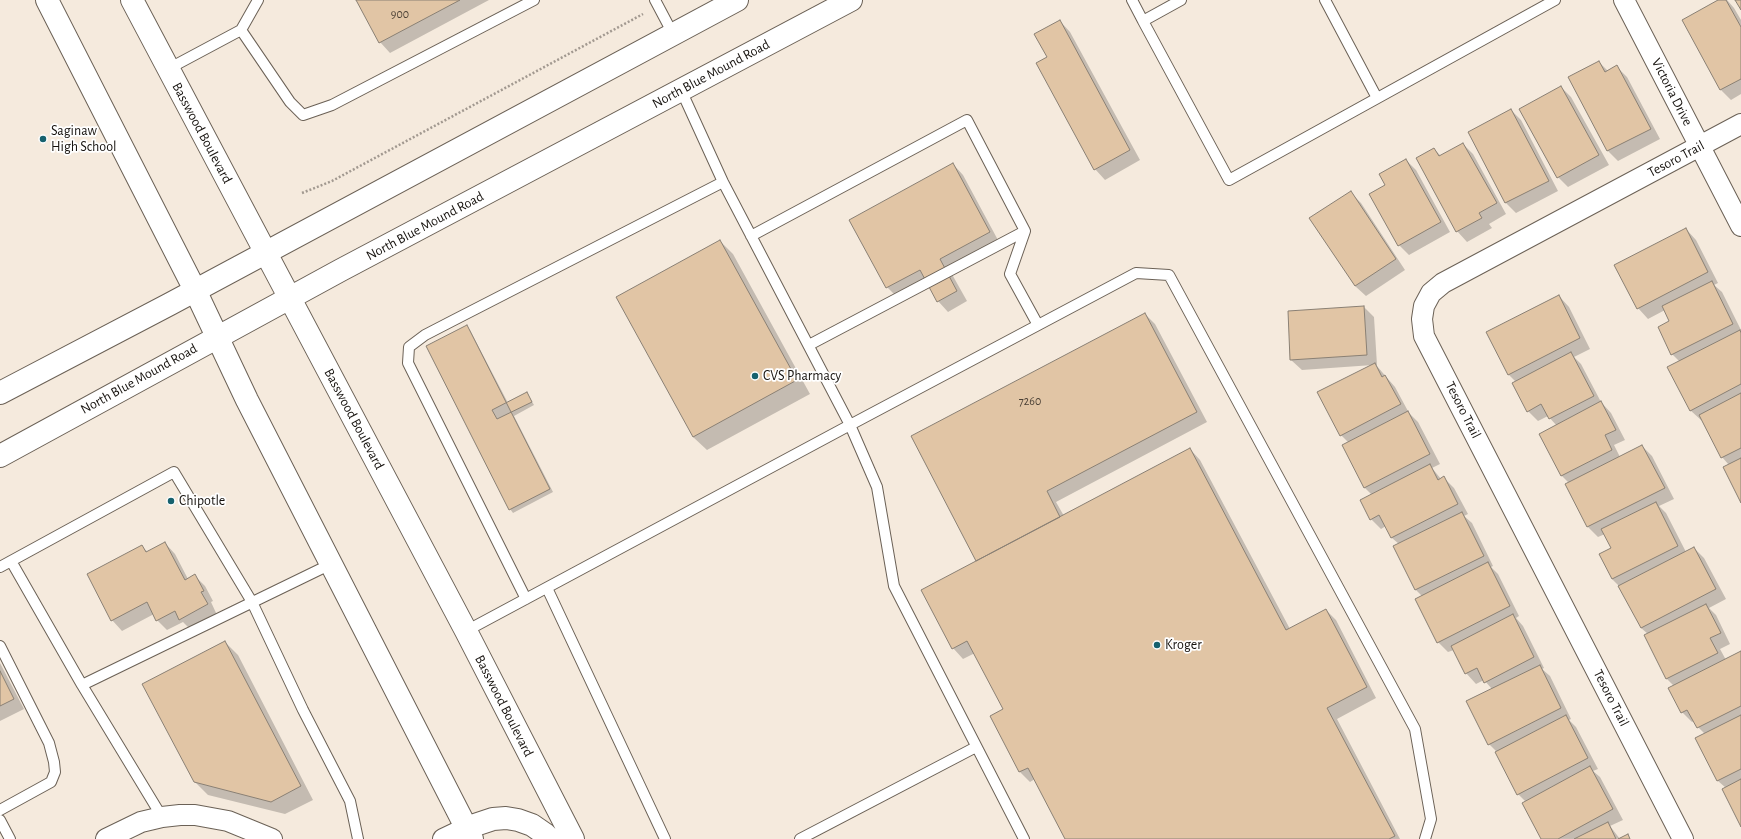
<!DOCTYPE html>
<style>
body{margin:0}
canvas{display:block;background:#f5eadd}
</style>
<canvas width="1741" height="839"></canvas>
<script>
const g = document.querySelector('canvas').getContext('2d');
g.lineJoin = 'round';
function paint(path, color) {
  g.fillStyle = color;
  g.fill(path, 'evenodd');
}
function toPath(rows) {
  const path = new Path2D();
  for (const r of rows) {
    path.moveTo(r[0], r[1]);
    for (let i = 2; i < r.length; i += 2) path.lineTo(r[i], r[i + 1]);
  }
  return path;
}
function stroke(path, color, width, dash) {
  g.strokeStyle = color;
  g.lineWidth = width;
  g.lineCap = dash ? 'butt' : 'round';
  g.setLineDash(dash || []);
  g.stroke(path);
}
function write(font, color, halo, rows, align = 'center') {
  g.font = font + ' "Alegreya Sans",sans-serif';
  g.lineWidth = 3.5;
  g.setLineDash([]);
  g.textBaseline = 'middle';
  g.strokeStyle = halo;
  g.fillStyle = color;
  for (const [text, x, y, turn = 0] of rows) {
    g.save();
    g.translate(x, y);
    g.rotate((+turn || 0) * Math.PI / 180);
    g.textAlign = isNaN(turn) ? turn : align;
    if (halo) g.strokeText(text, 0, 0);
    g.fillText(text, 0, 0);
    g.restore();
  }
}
paint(toPath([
 [357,0,489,0,390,53,380,42],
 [1720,0,1727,0,1734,8,1741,20,1741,94,1731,100,1721,90,1683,20],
 [1060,21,1070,32,1140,160,1105,180,1095,169,1048,57],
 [1599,62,1608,71,1617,67,1627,77,1660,139,1618,161,1608,151,1570,77],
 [1561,87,1571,97,1609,165,1568,187,1558,177],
 [1511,110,1521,120,1558,191,1516,213,1506,203,1469,132],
 [1463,144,1473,154,1506,214,1489,224,1492,228,1467,242,1457,231,1417,159,1434,149,1441,156],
 [1406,160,1416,170,1450,232,1409,255,1399,245,1386,186],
 [953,164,963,175,999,242,949,269,967,301,948,312,938,301,927,281,897,297,887,287],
 [1350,192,1361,203,1405,270,1366,296,1355,286,1311,219],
 [1686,229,1696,240,1718,283,1714,285,1722,292,1741,330,1741,500,1729,465,1722,457,1702,419,1701,420,1690,410,1680,362,1672,354,1659,328,1670,322,1665,310,1648,319,1638,308],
 [720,241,733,254,810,394,707,450,693,437],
 [1559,296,1569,307,1590,349,1574,357,1581,364,1601,402,1611,413,1625,440,1614,445,1620,457,1642,446,1652,456,1674,499,1659,506,1666,513,1686,552,1694,548,1704,558,1726,599,1709,608,1716,615,1730,644,1720,649,1726,660,1741,652,1741,825,1726,788,1718,781,1696,739,1705,734,1698,727,1694,721,1692,722,1682,712,1674,686,1667,679,1645,636,1648,634,1641,628,1619,586,1612,579,1612,549,1605,534,1598,537,1588,527,1567,484,1569,483,1562,476,1540,434,1557,426,1548,416,1538,421,1528,411,1516,382,1508,374],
 [1364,307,1374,317,1377,365,1376,365,1395,387,1409,413,1418,422,1440,464,1432,468,1441,479,1444,478,1454,488,1468,514,1464,516,1472,523,1493,566,1491,567,1498,574,1519,616,1516,618,1523,626,1544,668,1542,669,1550,676,1571,719,1569,720,1576,727,1598,769,1593,771,1600,777,1623,820,1610,826,1620,839,1542,839,1526,802,1518,794,1496,751,1489,744,1492,689,1484,680,1476,684,1466,673,1454,650,1448,652,1438,642,1422,596,1415,589,1399,544,1392,538,1386,526,1381,529,1371,519,1372,495,1364,487,1348,442,1341,435,1373,365,1302,370,1291,360],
 [1145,314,1155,324,1207,422,1056,502,1064,516,1190,449,1200,460,1290,629,1326,610,1336,620,1376,698,1337,719,1400,839,1066,839,1035,779,1030,782,1020,772,991,716,1004,709,975,653,963,659,953,648,977,561],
 [467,327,470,330,508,403,527,393,534,405,514,416,553,492,513,513,510,509],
 [165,543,175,554,188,579,195,576,205,586,213,601,211,602,217,615,190,629,183,622,167,630,157,620,154,614,122,631,112,620,142,547,148,552],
 [225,642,238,655,313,800,285,814,208,795,195,782],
 [0,663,24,709,0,721]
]), '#0003');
const building = toPath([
 [356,0,460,0,379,43,356,0],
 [1718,0,1726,0,1741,27,1741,79,1720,90,1682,20,1718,0],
 [1735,0,1741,0,1741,10,1735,0],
 [1060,20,1130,150,1094,170,1036,63,1047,57,1034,34,1060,20],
 [1599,61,1605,72,1617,65,1651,129,1607,151,1568,77,1599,61],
 [1561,86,1599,155,1557,178,1519,109,1561,86],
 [1511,109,1549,181,1505,203,1468,132,1511,109],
 [1463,143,1497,203,1479,213,1482,218,1456,232,1416,158,1434,148,1439,156,1463,143],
 [1406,159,1441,222,1398,246,1369,194,1385,185,1379,174,1406,159],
 [953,163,990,232,940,259,957,291,937,302,920,270,886,288,849,220,953,163],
 [1351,191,1396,259,1355,286,1309,218,1351,191],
 [1686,228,1708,272,1637,309,1614,265,1686,228],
 [720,240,797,380,693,437,616,297,720,240],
 [1712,281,1733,324,1671,355,1658,327,1669,321,1662,306,1712,281],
 [1559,295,1580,338,1508,375,1486,332,1559,295],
 [1364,306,1367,355,1290,360,1288,311,1364,306],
 [1145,313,1197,412,1047,491,1060,517,976,561,911,436,1145,313],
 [467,325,550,489,509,510,426,346,467,325],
 [1740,330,1741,333,1741,384,1690,411,1667,367,1740,330],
 [1571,352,1594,396,1549,419,1541,404,1527,412,1512,383,1571,352],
 [1375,363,1382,377,1385,375,1401,404,1340,436,1317,392,1375,363],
 [527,392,532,402,497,419,492,410,527,392],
 [1741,393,1741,448,1721,458,1699,415,1741,393],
 [1601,401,1616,430,1605,435,1612,450,1561,476,1539,434,1601,401],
 [1408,411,1430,454,1364,488,1342,445,1408,411],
 [1642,445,1665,488,1587,527,1565,484,1642,445],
 [1190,448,1286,630,1326,609,1367,687,1327,708,1395,836,1389,839,1065,839,1028,768,1019,772,990,716,1003,709,967,641,952,649,921,590,1190,448],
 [1741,458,1741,503,1723,467,1741,458],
 [1430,464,1438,480,1444,476,1458,504,1391,538,1379,515,1370,520,1360,500,1430,464],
 [1656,502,1678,546,1612,579,1599,554,1611,548,1601,529,1656,502],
 [1462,512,1484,556,1415,590,1393,546,1462,512],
 [165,542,185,580,195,574,204,591,201,592,208,604,179,620,175,611,156,621,147,602,111,621,87,574,142,545,146,552,165,542],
 [1694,547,1716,589,1641,628,1618,586,1694,547],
 [1488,562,1510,606,1437,643,1415,599,1488,562],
 [1706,604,1721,633,1710,638,1718,653,1666,679,1644,635,1706,604],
 [1513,614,1534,657,1484,683,1477,668,1465,674,1451,646,1513,614],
 [225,641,301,786,271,802,194,782,142,684,225,641],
 [1741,651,1741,706,1697,728,1687,710,1681,713,1668,688,1741,651],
 [1540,665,1561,708,1488,745,1466,701,1540,665],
 [0,671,14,699,0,706,0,671],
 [1566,715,1588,758,1517,795,1495,752,1566,715],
 [1741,715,1741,769,1717,781,1695,738,1741,715],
 [1590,766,1613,809,1558,839,1541,839,1522,803,1590,766],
 [1741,779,1741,827,1722,789,1741,779],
 [1608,822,1616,839,1574,839,1608,822],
 [1628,834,1630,839,1618,839,1628,834]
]);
paint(building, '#e1c5a5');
stroke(building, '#8a8074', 1);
const lane = toPath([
 [655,0,673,34],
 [1132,0,1143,21,1181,0],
 [1325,0,1377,98],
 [1143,21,1229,180,1555,0],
 [241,30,290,102,303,115,332,105,534,0],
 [168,69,241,30,258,0],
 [751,236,967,120,1025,231,1010,274,1038,325],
 [809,345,1025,231],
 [11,561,82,685,331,564],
 [0,567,174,472,252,602,303,710,350,801,358,839],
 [547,588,665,839],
 [526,599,408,363,409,347,425,335,454,320,723,182],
 [466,631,850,425,723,182,681,90],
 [0,646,49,743,54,762,55,772,51,782,0,810],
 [82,685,162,817],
 [0,820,10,839],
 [800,839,976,747],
 [1024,839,894,586,877,487,850,425,1136,273,1169,275,1415,729,1431,819,1425,839]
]);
const street = toPath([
 [1624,0,1741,226],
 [106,839,141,822,162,817,180,815,195,815,228,821,272,839],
 [443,839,466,828],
 [1683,839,1424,336,1422,319,1424,306,1431,293,1443,283,1741,124]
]);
const secondary = toPath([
 [47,0,195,290,247,400,472,839],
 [132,0,466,631,573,839],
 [0,393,170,304,737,0],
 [0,456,341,270,851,0],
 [466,828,493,819,506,818,518,820,532,825,545,834,550,839]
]);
stroke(lane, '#6b6156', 12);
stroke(street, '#6b6156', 22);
stroke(secondary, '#6b6156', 24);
stroke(toPath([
 [302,193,332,181,643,14]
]), '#a29990', 2.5, [2, 2]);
stroke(lane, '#fff', 10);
stroke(street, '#fff', 20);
stroke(secondary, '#fff', 22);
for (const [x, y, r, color] of [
 [43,139,4,"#16616e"],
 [755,376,4,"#16616e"],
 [171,501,4,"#16616e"],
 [1157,645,4,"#16616e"]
]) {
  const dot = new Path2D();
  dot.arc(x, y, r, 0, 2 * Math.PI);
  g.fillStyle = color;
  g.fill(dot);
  stroke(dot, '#fff', 1.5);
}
write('12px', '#493f34', null, [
 ["900",400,14],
 ["7260",1030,401]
]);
write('14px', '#16120e', '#fff', [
 ["North Blue Mound Road",711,74,-28],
 ["Victoria Drive",1672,92,63],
 ["Basswood Boulevard",202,133,62],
 ["Tesoro Trail",1676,159,-28],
 ["North Blue Mound Road",425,226,-28],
 ["North Blue Mound Road",139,379,-29],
 ["Tesoro Trail",1463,410,63],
 ["Basswood Boulevard",354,419,62],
 ["Tesoro Trail",1611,698,63],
 ["Basswood Boulevard",504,706,63]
]);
write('14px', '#16120e', '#fff', [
 ["Saginaw",51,131],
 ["High School",51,147],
 ["CVS Pharmacy",763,376],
 ["Chipotle",179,501],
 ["Kroger",1165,645]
], 'left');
</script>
